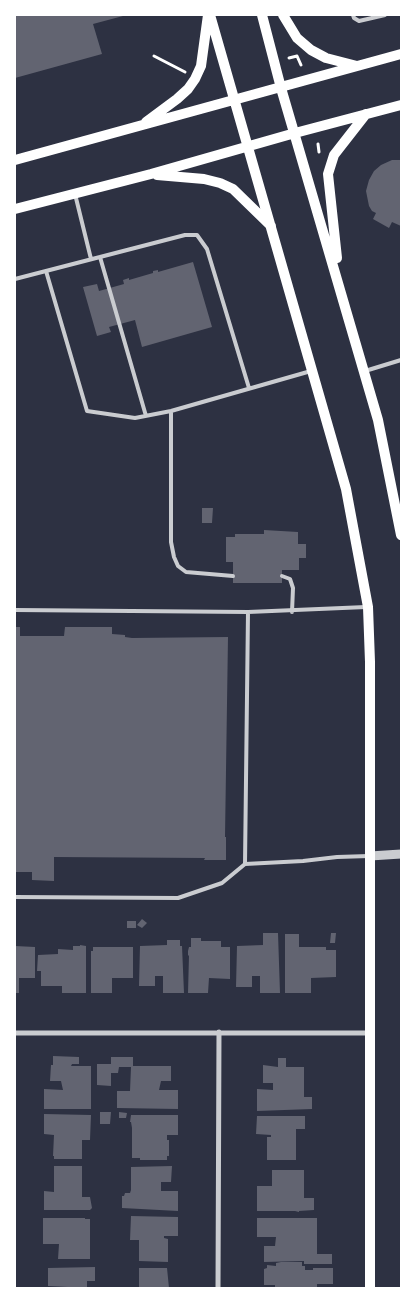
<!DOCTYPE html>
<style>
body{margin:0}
#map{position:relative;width:416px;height:1303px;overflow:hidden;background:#2d3142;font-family:Overpass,sans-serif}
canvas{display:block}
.frame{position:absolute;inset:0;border:16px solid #fff;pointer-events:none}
</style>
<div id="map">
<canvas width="416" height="1303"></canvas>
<div class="frame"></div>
</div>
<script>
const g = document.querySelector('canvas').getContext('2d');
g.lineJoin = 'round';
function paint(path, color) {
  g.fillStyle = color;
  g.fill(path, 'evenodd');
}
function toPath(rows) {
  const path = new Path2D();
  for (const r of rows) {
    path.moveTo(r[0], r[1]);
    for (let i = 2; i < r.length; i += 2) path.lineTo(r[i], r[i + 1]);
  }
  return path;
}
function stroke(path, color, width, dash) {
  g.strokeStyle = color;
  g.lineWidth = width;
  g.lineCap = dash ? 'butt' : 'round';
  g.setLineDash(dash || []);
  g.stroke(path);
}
paint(toPath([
 [15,15,123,15,123,16,93,24,102,54,15,78],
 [392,160,401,160,401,226,392,222,389,228,373,219,376,213,372,211,369,206,366,191,369,180,374,171,381,165],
 [193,262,212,327,142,347,135,320,109,327,111,332,97,336,83,287,97,284,99,291,124,284,123,280,129,278,129,280,153,273,153,271,158,270,158,272],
 [202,508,213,508,212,523,202,523],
 [264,530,298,532,298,544,306,544,306,558,299,558,299,570,282,570,282,583,233,583,233,562,226,562,226,537,235,537,235,534,264,534],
 [15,627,20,627,20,636,64,636,65,627,112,627,112,634,125,635,125,637,132,638,228,637,225,837,226,837,226,860,204,860,205,858,54,857,54,881,32,880,32,872,15,872],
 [142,919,147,923,142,928,137,925],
 [127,921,136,921,136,928,127,928],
 [263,933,278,933,280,993,260,993,260,976,252,976,252,987,236,987,237,946,263,945],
 [331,933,336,933,335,943,330,943],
 [285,934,299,934,299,947,326,947,326,950,336,950,336,977,311,978,311,993,285,993],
 [191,938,201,938,201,941,221,941,221,947,230,947,230,979,209,978,208,993,188,993,189,955,188,956,188,951,189,947,191,947],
 [167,940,180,940,180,946,182,946,184,993,163,993,163,976,155,976,155,986,139,986,140,946,167,945],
 [80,945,86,946,86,993,62,993,62,986,41,986,41,971,37,971,38,955,58,954,58,949,73,950,73,946,80,946],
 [15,946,35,947,35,978,19,978,19,993,15,993],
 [93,947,133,947,133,978,112,978,112,993,91,993,91,951,93,951],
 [53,1056,79,1057,79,1064,72,1064,71,1066,91,1066,91,1109,44,1109,44,1089,63,1090,61,1081,50,1081,51,1065,53,1065],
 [111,1057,133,1057,133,1066,171,1066,171,1081,161,1081,159,1090,178,1090,178,1109,117,1108,117,1091,130,1091,131,1067,119,1067,118,1073,111,1073,111,1086,97,1085,97,1064,111,1064],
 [278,1058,286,1058,286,1067,304,1067,304,1097,312,1097,312,1109,257,1111,257,1089,273,1090,273,1083,263,1083,263,1065,278,1067],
 [100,1112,111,1112,110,1124,100,1124],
 [119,1112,127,1113,126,1118,119,1118],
 [44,1114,91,1115,90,1140,82,1140,82,1159,54,1159,54,1156,53,1156,54,1135,44,1134],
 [131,1115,178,1115,178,1135,167,1135,167,1140,169,1140,169,1156,167,1156,167,1160,140,1160,140,1158,132,1158,132,1128,131,1122,130,1122],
 [257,1116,305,1116,305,1129,296,1129,296,1160,267,1160,267,1137,271,1137,271,1135,256,1134],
 [54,1166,82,1166,82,1197,90,1197,92,1208,90,1210,44,1210,44,1191,54,1192],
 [172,1166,171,1182,161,1182,161,1191,178,1191,178,1211,122,1208,122,1196,124,1196,125,1193,130,1193,131,1190,131,1167],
 [272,1170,304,1170,304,1198,314,1198,314,1210,299,1211,299,1212,295,1211,257,1211,257,1186,272,1186],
 [131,1216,178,1217,178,1236,164,1236,164,1238,168,1239,168,1262,139,1261,139,1240,130,1240],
 [43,1218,85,1218,85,1219,90,1219,90,1259,58,1259,59,1244,43,1244],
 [257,1218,317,1218,317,1254,332,1254,332,1264,304,1264,304,1261,264,1262,264,1246,275,1246,276,1237,257,1237],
 [281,1262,302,1262,302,1266,305,1266,305,1270,313,1270,313,1268,333,1268,333,1284,317,1284,317,1288,275,1288,275,1285,264,1285,264,1269,267,1268,267,1265,276,1266,276,1263],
 [95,1267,95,1281,87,1281,87,1288,48,1286,48,1268],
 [139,1268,167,1268,169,1288,139,1288]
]), '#626471');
stroke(toPath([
 [154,56,185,72],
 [289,58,297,56,301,65],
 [318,144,319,152]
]), '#fff', 3);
stroke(toPath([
 [353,15,354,18,359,21,385,15],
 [75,194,91,259],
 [100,257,146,416],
 [46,271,87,411,135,418,171,411,311,371],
 [15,279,185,235,197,235,207,249,249,388],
 [365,371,401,360],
 [171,411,171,542,174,557,178,566,186,572,233,576],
 [282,576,290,579,293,588,292,612],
 [15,610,248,612,366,607],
 [248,612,245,864,303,861,337,857,369,856],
 [15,897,178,898,222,883,245,864]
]), '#caccd0', 4);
stroke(toPath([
 [15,1033,370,1033],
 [218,1288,219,1032]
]), '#caccd0', 5);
stroke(toPath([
 [370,856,401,854]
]), '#caccd0', 9);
stroke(toPath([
 [210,15,346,489,368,607,370,662,370,1288],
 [262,15,281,88,378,420,401,535],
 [283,15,297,38,311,50,326,58,357,66],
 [146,122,177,99,188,89,195,79,201,66,208,15],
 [15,160,401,54],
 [157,175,204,179,220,183,233,189,271,226],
 [15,209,151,174,295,133,401,105],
 [337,258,328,174,334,155,366,114]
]), '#fff', 10);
</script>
